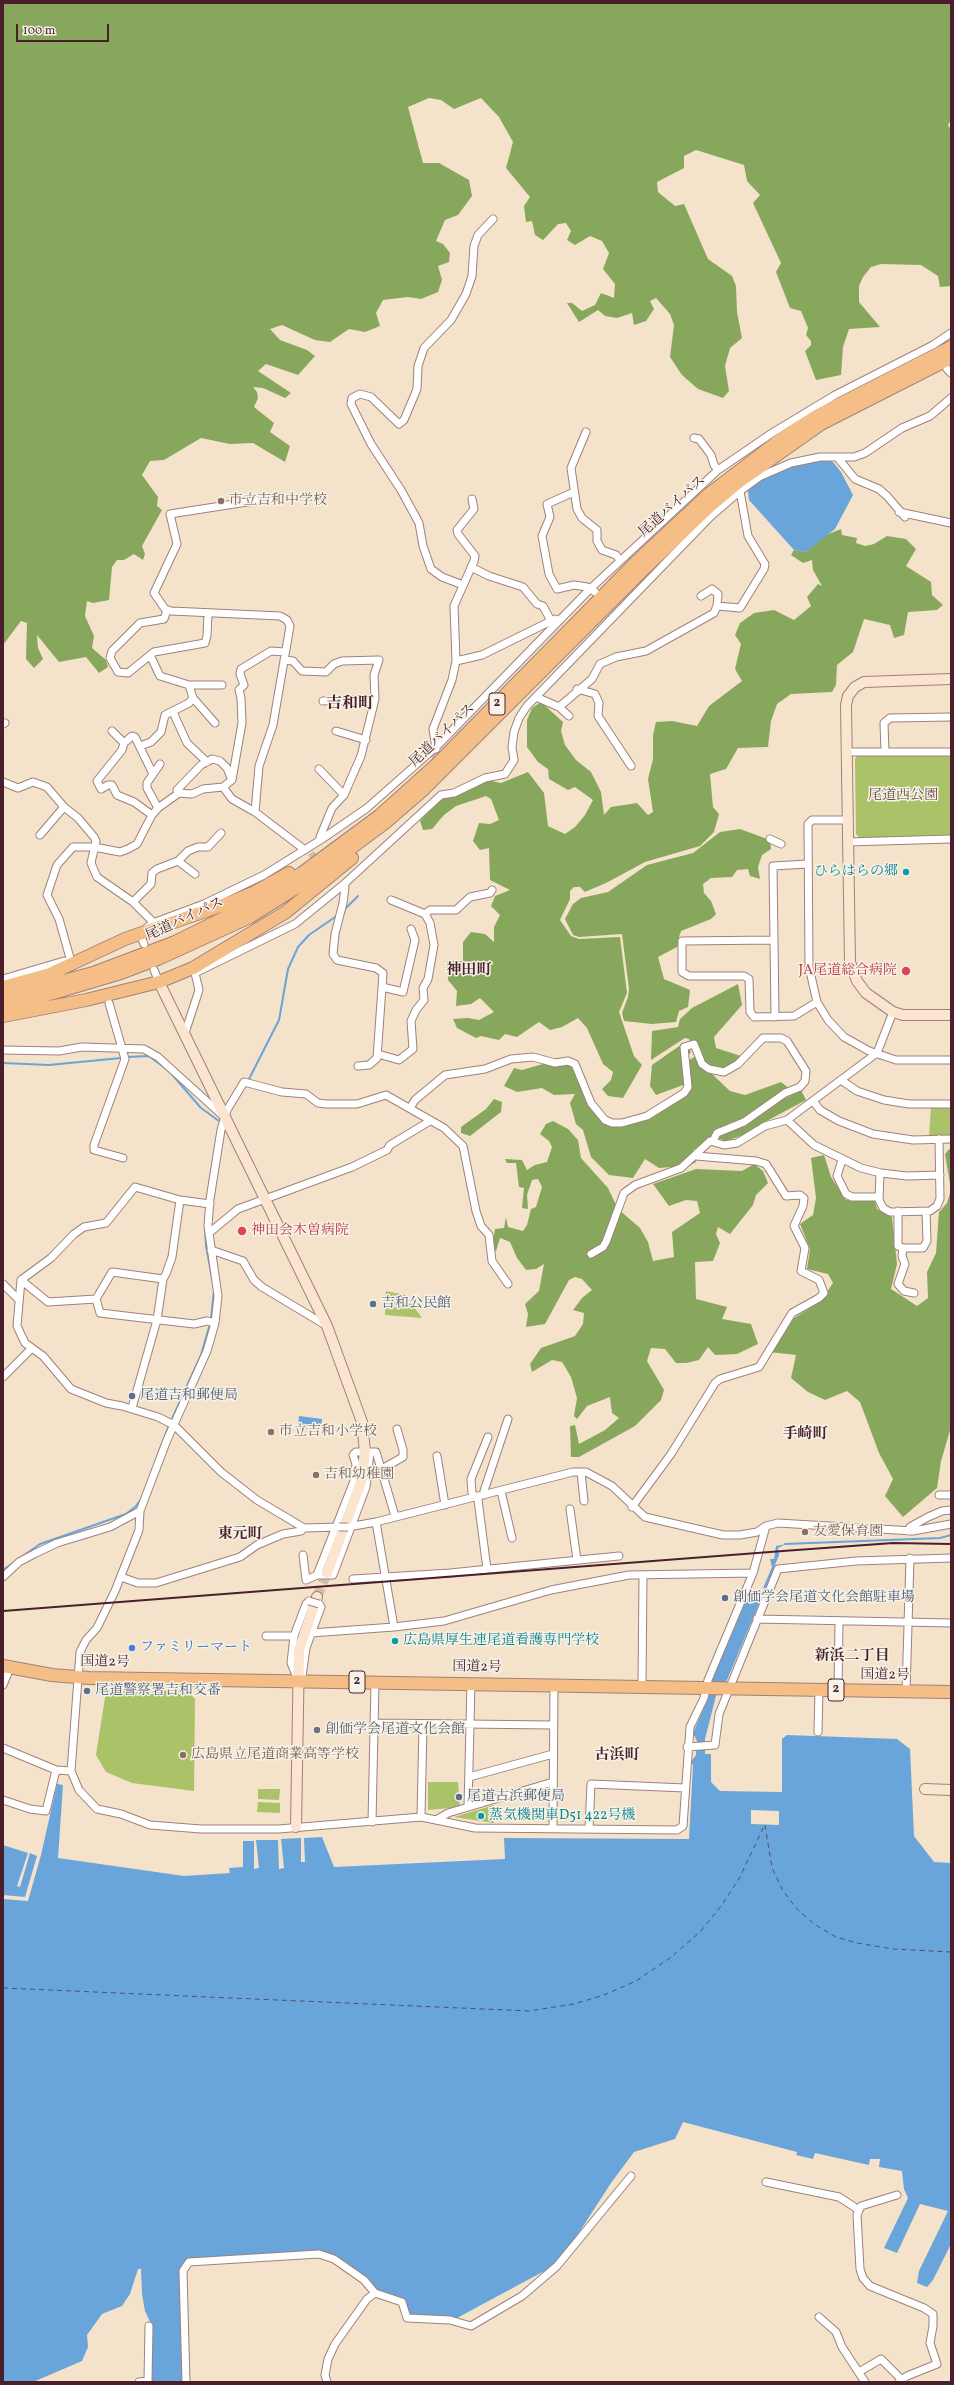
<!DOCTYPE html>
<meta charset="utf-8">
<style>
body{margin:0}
#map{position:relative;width:954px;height:2385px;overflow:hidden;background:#f4e3ca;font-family:Vollkorn,serif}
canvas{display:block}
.frame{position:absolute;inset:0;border:4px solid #4a1f2b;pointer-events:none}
.scale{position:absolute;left:16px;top:24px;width:93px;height:18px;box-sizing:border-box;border:2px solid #4a1f2b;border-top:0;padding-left:5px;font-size:12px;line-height:14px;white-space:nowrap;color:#4a1f2b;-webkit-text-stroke:3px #f7f3e8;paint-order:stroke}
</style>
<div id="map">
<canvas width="954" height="2385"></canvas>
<div class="frame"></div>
<div class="scale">100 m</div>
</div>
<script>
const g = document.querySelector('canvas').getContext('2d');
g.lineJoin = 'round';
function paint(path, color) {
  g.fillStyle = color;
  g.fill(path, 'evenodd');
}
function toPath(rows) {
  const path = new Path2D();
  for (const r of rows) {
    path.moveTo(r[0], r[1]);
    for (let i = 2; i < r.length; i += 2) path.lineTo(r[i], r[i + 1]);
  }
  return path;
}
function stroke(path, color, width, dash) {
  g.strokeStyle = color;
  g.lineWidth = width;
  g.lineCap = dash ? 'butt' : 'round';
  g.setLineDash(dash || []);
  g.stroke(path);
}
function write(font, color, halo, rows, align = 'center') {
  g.font = font + ' Vollkorn,"Noto Serif JP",serif';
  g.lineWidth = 3;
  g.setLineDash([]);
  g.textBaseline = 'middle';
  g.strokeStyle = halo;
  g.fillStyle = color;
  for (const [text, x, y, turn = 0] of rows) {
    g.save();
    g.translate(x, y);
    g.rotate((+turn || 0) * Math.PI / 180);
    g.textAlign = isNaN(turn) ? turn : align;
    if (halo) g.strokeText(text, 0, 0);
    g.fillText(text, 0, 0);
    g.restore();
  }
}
paint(toPath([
 [858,755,951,755,951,836,860,838,856,834,855,759],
 [931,1105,951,1105,951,1136,929,1137],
 [386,1291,405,1295,422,1318,385,1315],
 [182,1690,190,1693,195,1699,194,1791,132,1783,106,1772,96,1755,106,1691],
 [428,1782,458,1782,460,1807,428,1810],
 [258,1789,280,1789,279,1800,258,1799],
 [258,1802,280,1803,280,1813,257,1812],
 [494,1805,494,1823,454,1817]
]), '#aac268');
paint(toPath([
 [3,3,951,3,951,120,948,125,951,130,951,286,940,287,938,276,921,265,881,264,871,267,863,277,859,286,859,302,880,327,849,329,843,347,841,375,816,380,805,351,811,345,811,341,806,335,808,328,801,311,790,308,776,272,781,263,753,203,760,195,747,181,744,165,696,150,684,156,684,168,657,182,658,192,675,206,684,204,708,259,732,276,736,286,737,312,742,338,730,348,725,366,729,391,723,398,698,389,682,375,670,357,674,325,670,314,656,298,650,301,654,309,646,321,634,325,632,313,617,318,605,316,598,310,579,322,567,303,572,303,582,311,595,305,601,293,614,298,615,284,603,269,609,253,602,241,590,236,575,245,567,240,571,231,566,223,558,224,543,240,535,235,532,221,526,222,524,206,530,197,506,168,513,142,499,117,481,98,454,109,441,100,429,98,408,107,423,163,439,163,469,180,472,196,458,215,445,220,436,241,443,244,450,253,449,262,438,266,442,280,438,292,421,299,408,297,383,300,376,313,380,326,365,332,349,329,330,342,315,340,282,325,270,329,280,340,307,350,315,356,298,375,266,364,258,371,291,393,285,398,263,388,253,387,257,392,258,398,254,407,274,423,270,432,290,446,285,462,253,443,230,444,201,438,164,460,150,461,142,475,158,497,157,506,162,510,142,546,145,554,143,560,134,554,124,560,117,560,112,567,109,600,93,603,87,601,85,616,94,636,92,648,106,660,108,667,99,673,86,657,59,662,37,635,38,648,43,659,34,668,26,659,27,623,21,621,3,645],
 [841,529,842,535,857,538,856,543,865,546,874,544,887,536,906,539,916,549,906,566,931,582,932,595,943,605,937,610,908,612,904,635,894,638,890,625,864,619,853,652,837,665,836,685,832,692,791,694,777,704,771,721,768,747,738,748,726,769,710,774,713,807,719,814,714,832,700,846,645,862,606,883,585,892,580,887,574,887,570,891,570,899,560,920,571,936,579,939,620,937,627,993,619,1012,634,1056,642,1065,623,1098,608,1096,602,1089,611,1080,613,1072,603,1064,587,1028,578,1018,562,1027,550,1030,539,1022,517,1037,505,1034,499,1040,481,1036,476,1038,457,1028,453,1019,468,1018,479,1020,494,1012,480,998,471,1004,456,1006,457,991,448,980,447,961,463,961,463,942,471,932,485,934,494,942,494,927,500,915,491,906,495,896,510,890,490,880,489,848,480,850,473,841,479,823,490,824,499,820,491,799,486,796,456,806,444,815,432,829,423,830,420,821,443,797,469,790,476,784,487,780,501,783,528,772,544,793,548,826,565,834,575,827,585,815,593,800,575,787,568,790,549,779,548,769,538,762,527,747,527,720,532,708,541,702,563,722,561,731,565,745,576,760,591,772,601,792,604,815,611,807,637,803,648,815,653,812,648,779,653,759,653,735,656,722,672,721,697,726,709,706,742,681,735,669,741,644,735,635,740,623,754,613,774,610,794,620,811,606,807,597,818,584,822,586,813,570,812,560,803,563,791,555,794,550,806,552,824,536],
 [740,829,770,840,771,849,762,855,758,867,760,879,750,876,748,869,737,870,732,877,711,878,703,884,704,893,711,901,716,914,711,919,681,931,679,937,679,946,658,957,664,979,690,990,688,1007,679,1011,676,1022,652,1024,624,1021,622,1013,628,997,629,989,622,934,579,937,573,935,565,919,573,904,581,898,608,892,647,865,693,853,720,832],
 [738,984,742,1005,714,1037,716,1048,741,1056,724,1071,713,1070,695,1052,689,1039,685,1038,651,1060,652,1031,678,1027,680,1019,692,1008],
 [685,1042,691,1052,684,1060,686,1084,656,1095,650,1086,652,1065],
 [694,1057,730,1091,745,1095,781,1082,790,1089,693,1150,696,1162,675,1174,671,1167,659,1168,645,1159,633,1178,609,1175,591,1157,583,1130,576,1124,570,1103,575,1094,554,1095,542,1088,517,1092,504,1086,514,1068,522,1070,543,1064,573,1065,591,1101,612,1124,658,1112,686,1094,688,1061],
 [801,1090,806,1100,761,1124,752,1132,726,1141,717,1138,718,1134],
 [494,1099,502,1102,501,1112,470,1136,461,1133,461,1127,486,1109],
 [553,1121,568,1129,578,1140,581,1158,608,1188,618,1209,640,1228,648,1242,653,1261,674,1257,672,1232,700,1213,697,1201,686,1200,669,1206,653,1184,696,1169,742,1171,754,1164,763,1171,768,1183,756,1195,753,1205,730,1234,718,1227,716,1234,720,1243,713,1261,695,1262,696,1299,727,1307,722,1319,751,1324,758,1344,737,1354,715,1355,708,1347,699,1360,686,1363,676,1363,665,1349,651,1348,647,1361,664,1390,661,1400,635,1426,579,1457,571,1457,570,1426,575,1425,579,1444,605,1430,619,1418,612,1413,610,1397,587,1406,577,1419,574,1416,577,1398,571,1377,562,1362,552,1360,532,1372,530,1364,541,1348,575,1336,583,1324,584,1313,573,1310,582,1298,592,1290,582,1279,575,1277,569,1280,545,1324,526,1327,528,1314,525,1304,539,1291,544,1264,536,1269,526,1270,517,1258,510,1242,500,1238,496,1251,492,1249,495,1229,504,1228,506,1217,508,1227,523,1231,527,1225,531,1209,536,1207,542,1187,538,1179,532,1180,527,1195,528,1209,522,1208,524,1188,519,1187,516,1163,507,1163,505,1159,522,1160,527,1170,535,1165,547,1162,552,1147,549,1141,540,1134,546,1124],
 [951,1147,951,1190,945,1154],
 [824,1155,831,1177,846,1200,875,1201,877,1209,892,1217,897,1264,891,1289,917,1306,928,1298,927,1272,936,1253,939,1212,947,1203,951,1190,951,1427,941,1461,937,1488,903,1517,885,1496,893,1479,879,1453,860,1402,847,1391,825,1400,808,1392,791,1378,796,1355,769,1352,788,1322,821,1301,833,1283,828,1274,807,1269,810,1249,800,1224,813,1215,816,1198,811,1158]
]), '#87a85c');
paint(toPath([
 [826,460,833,462,841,472,853,495,835,529,806,552,794,550,749,500,748,491,755,484,776,470],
 [299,1416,322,1419,321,1430,298,1428],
 [786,1544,778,1548,779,1555,769,1580,727,1680,716,1696,705,1739,705,1754,711,1754,711,1782,720,1791,782,1792,782,1739,787,1735,897,1739,910,1749,914,1836,934,1862,951,1863,951,2244,933,2280,927,2287,917,2283,919,2271,948,2211,920,2204,897,2253,884,2248,908,2198,904,2189,902,2171,879,2167,880,2159,870,2159,869,2165,815,2153,813,2159,796,2155,797,2152,683,2122,675,2139,634,2152,611,2183,569,2248,548,2269,457,2318,409,2315,406,2300,376,2290,370,2280,333,2255,319,2250,187,2259,181,2271,182,2382,151,2382,151,2324,145,2311,142,2294,141,2269,138,2269,130,2294,122,2306,102,2314,87,2335,88,2347,82,2361,33,2382,3,2382,3,1899,28,1901,41,1855,57,1784,63,1785,58,1858,184,1876,230,1873,229,1868,243,1867,243,1841,254,1841,254,1869,259,1868,256,1840,278,1840,279,1869,284,1868,281,1839,301,1838,301,1862,305,1862,304,1838,322,1837,334,1867,505,1859,504,1838,689,1839,693,1765,691,1762,696,1755,697,1741,693,1733,709,1696,713,1678,748,1596,758,1600,772,1567,770,1559,774,1559,776,1546],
 [3,1845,28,1853,17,1886,20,1887,30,1853,37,1856,25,1897,3,1895]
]), '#69a5da');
paint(toPath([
 [751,1810,779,1811,779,1825,751,1824]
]), '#f4e3ca');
stroke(toPath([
 [343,911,358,896],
 [127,1057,149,1056,169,1071,201,1108,219,1121],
 [3,1063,49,1065,121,1058],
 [248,1081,279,1020,288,969,298,947,309,935,338,915],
 [209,1184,221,1118],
 [205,1224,206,1213],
 [205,1229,206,1246,212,1278],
 [211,1319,214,1290],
 [171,1421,201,1355,210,1324],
 [155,1462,169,1425],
 [785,1544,940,1538,951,1535],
 [3,1570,40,1544,126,1514,136,1506,142,1498]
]), '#69a5da', 2);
stroke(toPath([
 [765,1825,772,1868,782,1889,796,1908,814,1924,836,1937,857,1943,893,1949,951,1952],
 [3,1988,529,2011,574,2004,604,1995,636,1981,670,1958,700,1932,721,1906,739,1879,765,1824]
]), '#554e68', 1, [5, 4]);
stroke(toPath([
 [435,753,436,765],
 [311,853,319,864]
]), '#d2bcaa', 7, [7, 3.5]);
stroke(toPath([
 [317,1597,327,1573]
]), '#d2bcaa', 10, [10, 5]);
const street = toPath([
 [947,369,951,373],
 [586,432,571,468,577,509,582,518,597,530,597,541,602,550,616,555,620,560],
 [694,438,699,439,711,455,714,465,718,470],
 [838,458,855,479,879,489,887,496,905,517],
 [574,492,547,504,550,517,542,536,549,574,557,589,574,585,587,587,595,592],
 [899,512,951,523],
 [471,567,489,576,523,587,537,604,543,606,551,621],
 [463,585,442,577,431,569,423,546,419,523,401,490,371,444,351,404,352,398,360,394,371,397,399,424,404,420,417,389,418,366,424,348,451,320,466,294,472,276,474,246,478,235,493,219],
 [717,606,740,608,764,569,765,564,748,536,740,491],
 [167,610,164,619,140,623,112,651,110,658,118,672,128,673,154,652,205,643,207,636,208,613],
 [284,660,293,661,302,671,326,672,334,664,342,661,379,660,374,675,375,699,361,756,344,795,332,808,320,837,322,839],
 [456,661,482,655,555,619,559,621],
 [189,685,222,685],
 [577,689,595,694,599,703,598,716,631,766],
 [536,697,559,707,569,716],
 [193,698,215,723],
 [323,701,375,699],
 [559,707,592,679,600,664,616,657,646,651,714,613,717,606,718,594,712,589,701,596],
 [173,712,187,743,207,762],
 [3,724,5,723],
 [112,731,124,743,132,736,135,737,153,774],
 [336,731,366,740],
 [124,743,122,750,97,781,101,789,108,785,112,785,117,795,134,802,152,815],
 [140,746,151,742,161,732,165,715,189,703,193,698,189,685,160,676,150,655],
 [436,749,433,729,452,680,456,661,454,606,474,561,475,556,458,534,457,530,474,509,472,499],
 [847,752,951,752],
 [885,752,884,723,890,718,951,717],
 [319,769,344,795],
 [3,782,18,788,33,782,47,787,64,807,78,818,94,837,96,841,91,863,97,877,133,902,156,925],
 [223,787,232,799,255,812,305,850],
 [179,793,177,790,201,765,212,759,220,761,227,768,231,778],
 [158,808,147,788,147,783,160,764],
 [255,812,259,766,273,725,290,626,287,620,280,616,171,611,165,609,154,593,177,544,170,514,279,497],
 [847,820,812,820,808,824,809,967,817,1002,828,1020,844,1037,869,1051,896,1060,951,1060],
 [40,835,64,807],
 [770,839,781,844],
 [847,842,951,839],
 [178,861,195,874],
 [343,885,345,887,343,903,335,934,333,954,337,960,376,968,383,973,377,1058,369,1065,358,1066],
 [133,902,151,884,152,873,157,869,178,861,188,851,198,847,208,847,221,833],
 [425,914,430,910,456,910,470,897,490,893,492,890],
 [145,929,153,923,204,904,264,875,322,839,367,808,436,747,590,589,718,470,772,433,835,395,933,345,951,333],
 [140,934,144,944],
 [774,940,682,941,682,972,689,976,744,976,749,979,750,1012,754,1017,794,1016,817,1002],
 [70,958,59,919,47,895,57,865,73,847,94,847,120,852,128,849,137,844,152,815,158,808,179,793,192,794,203,789,223,787,232,780,242,723,241,698,239,690,244,685,240,674,241,669,271,651,285,652],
 [154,970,159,982],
 [3,979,64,961],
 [382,987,403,992,415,940,411,929],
 [109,1003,125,1059,94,1145,94,1150,123,1158],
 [775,1017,773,866,808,864],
 [184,1036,199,990,195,973,295,924,343,885,441,795,454,793,485,778,505,774,514,760,512,747,514,732,519,718,527,706,711,516,740,491,761,476,791,463,820,457,854,457,865,453,902,428,930,416,951,398],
 [3,1050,59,1051,82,1047,144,1049,158,1057,222,1115],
 [378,1054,399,1060,413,1049,411,1021,416,1010,424,1000,423,988,428,979,434,945,430,923,425,914,391,900],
 [841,1080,857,1091,884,1100,909,1104,951,1104],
 [813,1101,820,1110,839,1121,873,1134,913,1140,951,1139],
 [410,1108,415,1100,445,1075,485,1069,511,1059,533,1057,555,1063,568,1061,575,1064,591,1103,605,1120,612,1123,622,1123,647,1116,684,1093,688,1087,684,1047,694,1044,702,1064,709,1069,724,1072,738,1064,763,1038,781,1038,787,1041,806,1071,805,1081,800,1087,785,1093,744,1122,717,1133,713,1141],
 [787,1120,814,1145,861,1168,881,1173,907,1176,940,1175],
 [842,1160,837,1176,846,1194,852,1197,879,1197],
 [880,1173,879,1200,883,1208,890,1212,930,1211,937,1206,940,1199,939,1139],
 [210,1204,180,1200,135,1187,106,1223,84,1227,74,1234,51,1258,21,1280,17,1326,25,1343,43,1356,71,1389,106,1403,122,1406,158,1417,174,1425,221,1472,257,1500,304,1528],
 [898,1211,898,1246,903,1248,923,1248,927,1241,926,1211],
 [209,1233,238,1209,352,1167,387,1150,390,1145,430,1121],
 [903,1248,902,1256,905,1264,898,1284,904,1291,914,1293],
 [211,1250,243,1261,254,1280,262,1287,327,1326],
 [591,1254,603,1247,606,1242,624,1193,635,1185,681,1168,710,1141,724,1145,737,1143,765,1126,787,1120,877,1053,893,1012],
 [163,1279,112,1272,96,1299,100,1313,194,1324,207,1321,215,1323],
 [21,1280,48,1302,96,1299],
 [3,1284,18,1299],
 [508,1284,492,1261,489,1235,481,1226,476,1211,463,1146,444,1128,386,1095,357,1104,326,1104,318,1103,306,1094,282,1092,244,1082,227,1110,221,1130,210,1199,208,1226,218,1296,215,1323,207,1351,167,1440,140,1511,139,1530,115,1591,97,1628,86,1640,80,1652,71,1771,79,1790,97,1809,121,1814,150,1825,201,1829,279,1829,421,1817,436,1820,448,1813,553,1782],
 [3,1377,31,1349],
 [132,1408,157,1320,163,1279,166,1274,172,1257,180,1200],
 [370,1452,366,1487,333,1575,317,1575,354,1481,356,1464,353,1455,356,1452,376,1452,395,1516],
 [437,1456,445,1505],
 [380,1470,403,1457,403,1450,397,1429],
 [581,1472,584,1501],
 [501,1491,512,1538],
 [484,1495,484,1491,508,1419],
 [939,1495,951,1495],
 [632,1507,671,1454,715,1383,720,1379,759,1367,792,1313,819,1298,824,1293,819,1280,801,1271,805,1248,794,1226,803,1206,804,1198,800,1195,786,1196,766,1164,756,1161,696,1156],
 [570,1509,577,1560],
 [376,1522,394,1627],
 [348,1527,376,1522,573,1472,586,1472,612,1486,645,1517,723,1535,740,1535,757,1532,766,1526,778,1523,913,1531,951,1524],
 [908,1531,910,1527,928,1517,942,1511,951,1510],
 [303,1555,306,1580,317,1575],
 [487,1569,478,1500,472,1493,471,1479,488,1437],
 [3,1577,19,1562,34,1554,57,1543,110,1527,140,1511],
 [121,1577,138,1583,156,1583,240,1557,257,1545,283,1534,301,1531,304,1528,339,1527],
 [353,1579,450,1573,619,1556],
 [309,1601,306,1604,294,1636,291,1663,298,1680,302,1677,306,1648,321,1607,319,1604],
 [757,1619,951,1623],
 [311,1633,394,1627,444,1621,551,1590,629,1575,753,1573],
 [266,1636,294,1636],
 [3,1685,10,1668],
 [642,1686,643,1575],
 [838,1690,839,1622],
 [906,1692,910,1558],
 [375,1723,553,1725],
 [818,1732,819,1690],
 [687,1747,715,1745,719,1714,778,1569,856,1561,951,1558],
 [3,1748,56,1770,71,1771],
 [469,1777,553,1754],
 [3,1800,30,1809,46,1811,56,1770],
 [468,1807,471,1683],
 [421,1817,423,1724],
 [436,1820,475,1828,677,1830,683,1826,690,1727,704,1698,708,1680,753,1573,766,1526],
 [372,1822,375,1682],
 [553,1829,554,1684],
 [589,1829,591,1784,685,1788],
 [766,2182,839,2197,859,2210],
 [897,2195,861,2206,857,2215,860,2269,863,2278,870,2286,924,2308,933,2314,933,2326,930,2343,937,2364,907,2376,899,2382],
 [819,2317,836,2332,842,2347,865,2382],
 [859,2372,881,2359,901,2379],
 [139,2382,148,2381,149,2326],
 [186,2382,183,2271,189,2262,319,2254,334,2259,364,2280,375,2293,402,2302,407,2318,450,2320,471,2326,522,2296,557,2266,631,2176],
 [327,2382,325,2375,328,2359,335,2344,367,2299,375,2293]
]);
const secondary = toPath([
 [951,679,864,682,855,687,848,696,846,705,850,962,857,981,866,993,893,1012,903,1015,951,1015],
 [159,982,327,1326,362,1422,365,1452,361,1482,327,1573],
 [925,1789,951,1790],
 [296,1827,299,1650,317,1597]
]);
const highway = toPath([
 [3,987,50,974,125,939,226,904,255,892,289,873],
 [3,997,93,973,175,942,246,907,302,873,379,816,438,763,636,562,709,494,786,435,818,415,951,347],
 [3,1008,121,973,158,959,250,917,307,881,385,823,422,791,641,572,709,507,740,481,821,424,951,358],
 [3,1016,86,1000,159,982,193,968,286,912,352,858],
 [3,1666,52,1675,89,1678,951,1692]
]);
stroke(street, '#9f817a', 9);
stroke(secondary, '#9f817a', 12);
stroke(highway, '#9f817a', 14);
stroke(street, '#fff', 7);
stroke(secondary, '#fbe5cf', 10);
stroke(highway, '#f6be87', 12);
stroke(toPath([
 [3,1611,783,1551,893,1543,951,1544]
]), '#4a1f2b', 2);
const streetBridge = toPath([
 [339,1527,348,1527],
 [309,1601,319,1604]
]);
stroke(streetBridge, '#9f817a', 9, []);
stroke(streetBridge, '#fff', 7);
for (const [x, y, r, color] of [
 [221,501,4,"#8d6e63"],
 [906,872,4,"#0f9aa8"],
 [906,971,5,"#e0444e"],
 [242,1231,5,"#e0444e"],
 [373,1304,4,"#5c6f8a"],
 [132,1396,4,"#5c6f8a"],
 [271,1432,4,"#8d6e63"],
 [316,1475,4,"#8d6e63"],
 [805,1532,4,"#8d6e63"],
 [725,1598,4,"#5c6f8a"],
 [395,1641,4,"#0f9aa8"],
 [132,1648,4,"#3f7fe0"],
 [87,1691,4,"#5c6f8a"],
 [317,1730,4,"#6b7280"],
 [183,1755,4,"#8d6e63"],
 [459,1797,4,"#5c6f8a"],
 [481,1816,4,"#0f9aa8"]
]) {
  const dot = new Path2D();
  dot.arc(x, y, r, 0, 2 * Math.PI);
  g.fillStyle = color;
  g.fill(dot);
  stroke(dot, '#f7f3e8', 1.5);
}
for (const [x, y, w] of [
 [497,704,16],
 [357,1682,16],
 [836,1690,16]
]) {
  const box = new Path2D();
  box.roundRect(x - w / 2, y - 11, w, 22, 3);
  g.fillStyle = '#f7f3e8';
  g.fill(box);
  stroke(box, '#4a1f2b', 1);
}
write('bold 13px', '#4a1f2b', null, [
 ["2",497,704],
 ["2",357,1682],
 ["2",836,1690]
]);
write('14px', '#785e54', '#f7f3e8', [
 ["市立吉和中学校",229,501],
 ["市立吉和小学校",279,1432],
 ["吉和幼稚園",324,1475],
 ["友愛保育園",813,1532],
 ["広島県立尾道商業高等学校",191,1755]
], 'left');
write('14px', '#4a1f2b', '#f7f3e8', [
 ["尾道バイパス",673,507,-42],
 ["尾道バイパス",443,736,-44],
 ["尾道バイパス",185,920,-25],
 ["国道2号",105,1663,1],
 ["国道2号",477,1668,1],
 ["国道2号",885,1676,1]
]);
write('14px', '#67503d', '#f7f3e8', [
 ["尾道西公園",903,796]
]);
write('14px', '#0d838f', '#f7f3e8', [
 ["ひらはらの郷",898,872,"right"],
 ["広島県厚生連尾道看護専門学校",403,1641],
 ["蒸気機関車D51 422号機",489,1816]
], 'left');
write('14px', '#be3a42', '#f7f3e8', [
 ["JA尾道総合病院",897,971],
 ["神田会木曽病院",251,1231,"left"]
], 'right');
write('14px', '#4e5e75', '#f7f3e8', [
 ["吉和公民館",381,1304],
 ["尾道吉和郵便局",140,1396],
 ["創価学会尾道文化会館駐車場",733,1598],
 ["尾道警察署吉和交番",95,1691],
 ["尾道古浜郵便局",467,1797]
], 'left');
write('14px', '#366cbe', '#f7f3e8', [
 ["ファミリーマート",140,1648]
], 'left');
write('14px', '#5b616d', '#f7f3e8', [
 ["創価学会尾道文化会館",325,1730]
], 'left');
write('bold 15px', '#4a1f2b', '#f7f3e8', [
 ["神田町",469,971],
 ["手崎町",805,1435],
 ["東元町",240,1535],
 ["新浜二丁目",852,1657],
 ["古浜町",617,1756]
]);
write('bold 16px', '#4a1f2b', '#f7f3e8', [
 ["吉和町",350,705]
]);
</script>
